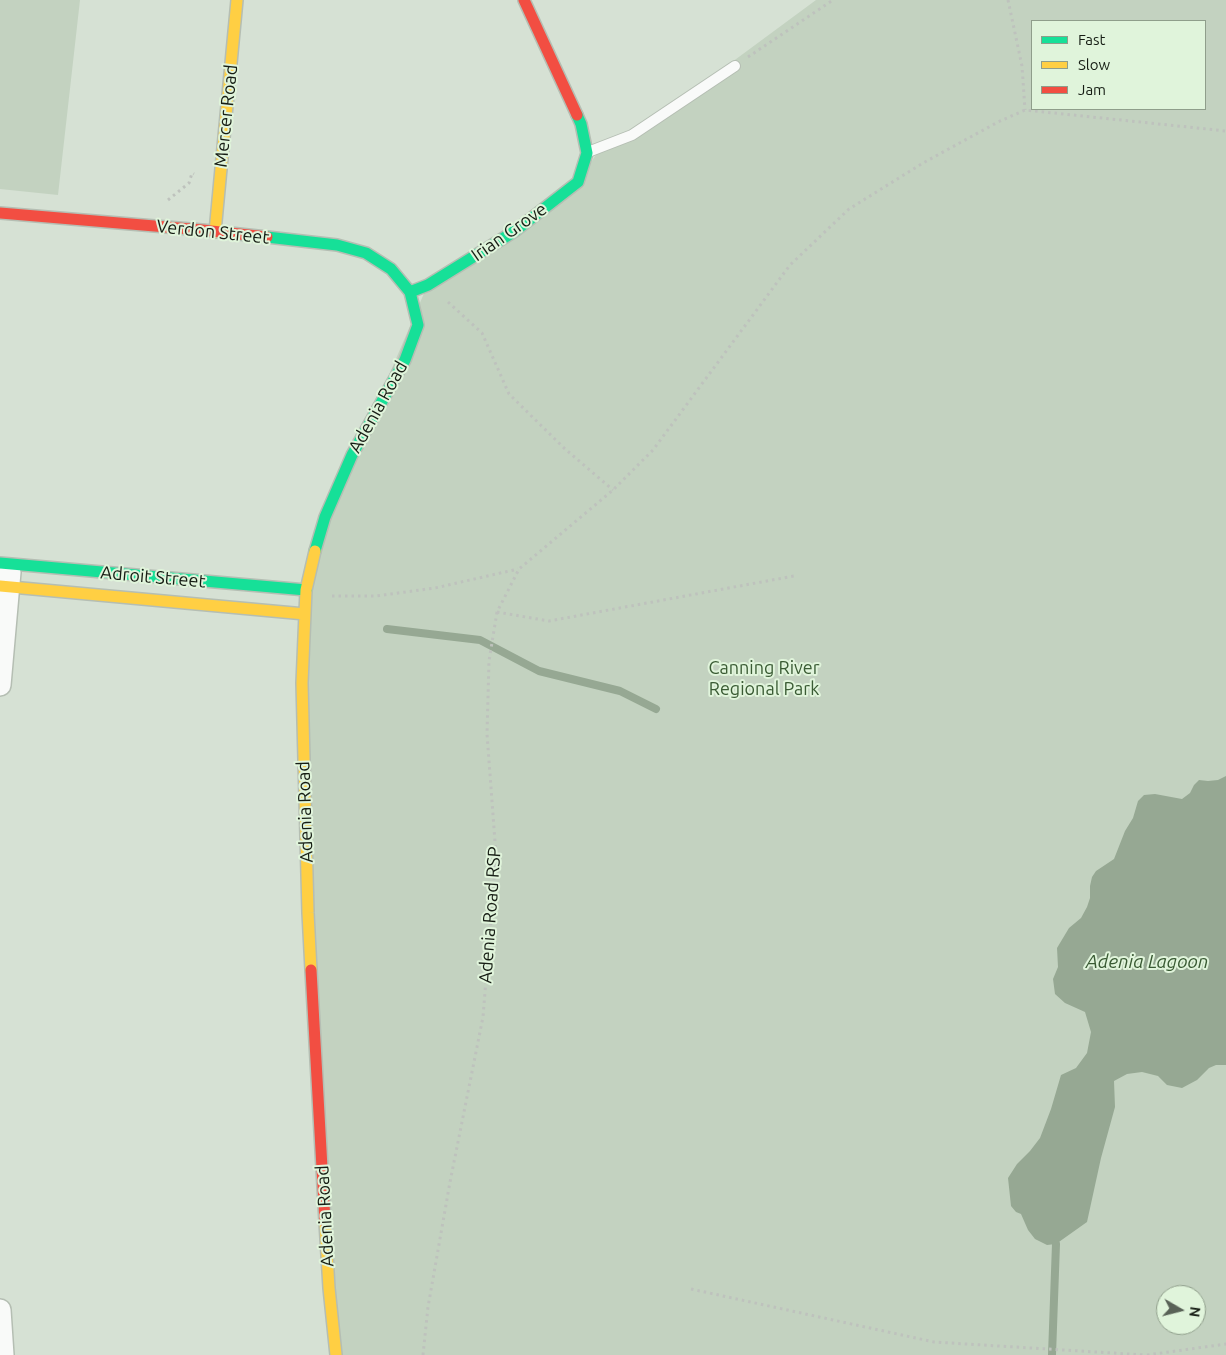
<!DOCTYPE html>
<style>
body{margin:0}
#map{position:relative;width:1226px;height:1355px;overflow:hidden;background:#d6e1d4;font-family:Ubuntu,sans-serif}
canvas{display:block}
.legend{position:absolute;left:1031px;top:20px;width:175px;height:90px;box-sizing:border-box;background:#e0f4db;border:1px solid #8f9e8b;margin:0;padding:6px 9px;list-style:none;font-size:15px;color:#161d14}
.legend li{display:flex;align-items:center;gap:10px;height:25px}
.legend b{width:25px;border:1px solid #8f9e8b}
.north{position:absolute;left:1156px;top:1285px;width:50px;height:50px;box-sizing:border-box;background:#e0f4db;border:1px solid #8f9e8b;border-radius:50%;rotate:98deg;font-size:14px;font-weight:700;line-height:20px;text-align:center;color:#161d14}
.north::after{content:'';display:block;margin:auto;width:18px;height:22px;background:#596257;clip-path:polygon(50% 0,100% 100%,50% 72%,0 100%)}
</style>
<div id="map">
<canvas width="1226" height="1355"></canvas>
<ul class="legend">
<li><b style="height:6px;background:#16e098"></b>Fast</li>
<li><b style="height:6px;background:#ffcf43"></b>Slow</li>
<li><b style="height:6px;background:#f24e42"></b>Jam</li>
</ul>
<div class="north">N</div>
</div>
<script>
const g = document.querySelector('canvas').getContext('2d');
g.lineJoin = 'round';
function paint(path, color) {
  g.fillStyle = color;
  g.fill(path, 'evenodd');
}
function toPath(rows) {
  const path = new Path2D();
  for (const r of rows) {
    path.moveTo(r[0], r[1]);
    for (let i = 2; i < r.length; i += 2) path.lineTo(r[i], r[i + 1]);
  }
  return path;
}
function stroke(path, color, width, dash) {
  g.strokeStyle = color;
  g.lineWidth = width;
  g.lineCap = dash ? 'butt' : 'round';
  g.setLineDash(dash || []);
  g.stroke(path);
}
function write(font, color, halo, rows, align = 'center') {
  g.font = font + ' Ubuntu,sans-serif';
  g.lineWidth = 4;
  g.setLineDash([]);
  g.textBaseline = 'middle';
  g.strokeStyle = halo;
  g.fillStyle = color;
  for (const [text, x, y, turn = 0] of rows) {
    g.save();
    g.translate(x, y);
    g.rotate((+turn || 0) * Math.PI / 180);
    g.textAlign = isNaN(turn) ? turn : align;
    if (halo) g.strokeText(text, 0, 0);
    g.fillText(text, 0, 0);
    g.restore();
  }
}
paint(toPath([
 [0,0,80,0,58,195,0,189],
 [816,0,1226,0,1226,1355,335,1355,300,640,317,543,428,284,582,176,603,144,663,113],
 [1032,21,1205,21,1205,109,1032,109],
 [1166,1295,1196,1295,1196,1325,1166,1325]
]), '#c3d2c0');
paint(toPath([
 [1226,776,1226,1065,1216,1065,1209,1068,1197,1080,1182,1088,1167,1085,1158,1076,1142,1072,1127,1074,1114,1081,1115,1107,1101,1158,1087,1222,1056,1244,1047,1245,1035,1239,1028,1230,1021,1214,1016,1212,1011,1206,1008,1178,1017,1164,1030,1151,1040,1138,1051,1109,1061,1075,1076,1068,1087,1053,1091,1032,1085,1012,1065,1003,1055,994,1053,979,1058,967,1057,948,1069,928,1081,918,1087,907,1090,898,1090,886,1092,877,1096,871,1114,859,1125,831,1133,818,1138,801,1144,795,1155,794,1182,799,1190,793,1194,785,1199,780,1208,781,1218,780]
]), '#96a893');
stroke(toPath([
 [387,629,480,640,539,671,620,691,656,709],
 [1052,1355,1056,1244]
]), '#96a893', 8);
const lane = toPath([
 [588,152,632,135,735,66]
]);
const street = toPath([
 [0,685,10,572],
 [0,1310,3,1355]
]);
const fast = toPath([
 [267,237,337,245,366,253,391,269,410,292,418,325,405,360,352,455,325,517,315,551],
 [410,292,428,285,515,231,578,182,587,153,581,124,577,115],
 [0,563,306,590]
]);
const slow = toPath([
 [215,232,237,0],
 [0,586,305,614],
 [311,970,308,913,302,683,306,590,315,551],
 [325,1222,329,1288,336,1355]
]);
const jam = toPath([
 [524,0,577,115],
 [0,213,202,230,267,237],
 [311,970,325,1222]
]);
stroke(lane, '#b5beb3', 12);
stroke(street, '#b5beb3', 24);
stroke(fast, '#b5beb3', 14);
stroke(slow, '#b5beb3', 14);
stroke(jam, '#b5beb3', 14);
stroke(toPath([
 [1008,0,1022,66,1025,110],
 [748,57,833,0],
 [168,200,189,183,192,173,194,174],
 [448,302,482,333,509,394,564,448,613,490],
 [332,596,376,596,435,588,518,569],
 [497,612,549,621,794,576],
 [691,1289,934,1342,1145,1355],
 [423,1355,428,1307,450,1182,483,1017,496,855,487,734,489,661,497,612,519,569,613,490,653,450,790,265,849,209,923,163,998,122,1025,110,1226,131],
 [1147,1355,1226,1344]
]), '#bec2bd', 3, [2.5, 4]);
stroke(lane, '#f9faf9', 10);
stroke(street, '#f9faf9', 21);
stroke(fast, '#16e098', 11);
stroke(slow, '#ffcf43', 11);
stroke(jam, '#f24e42', 11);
write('18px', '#161d14', '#e0f4db', [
 ["Mercer Road",226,116,-84],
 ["Verdon Street",213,232,6],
 ["Irian Grove",509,232,-35],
 ["Adenia Road",378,407,-61],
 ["Adroit Street",153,577,5],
 ["Adenia Road",305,812,-92],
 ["Adenia Road RSP",490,915,-86],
 ["Adenia Road",325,1216,-93]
]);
write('18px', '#3a5b34', '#e0f4db', [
 ["Canning River",764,668],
 ["Regional Park",764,689]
]);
write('italic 19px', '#395a33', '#e0f4db', [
 ["Adenia Lagoon",1147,962]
]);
</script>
